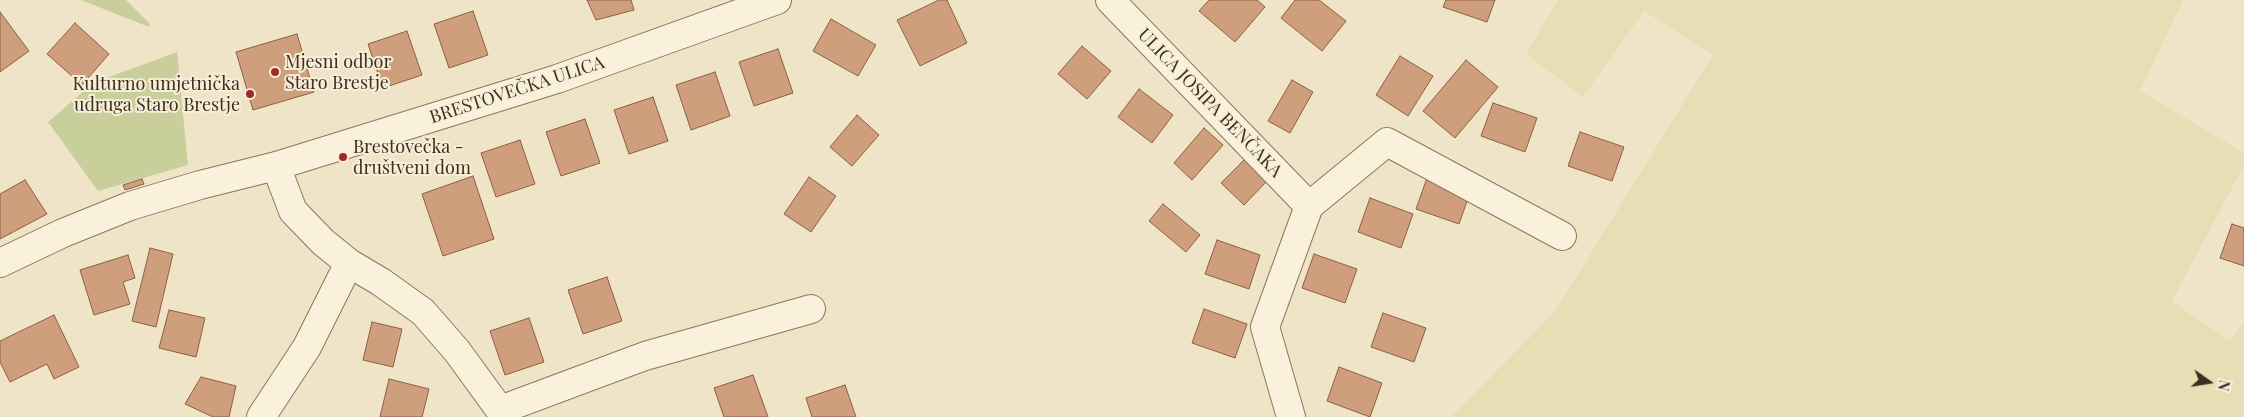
<!DOCTYPE html>
<meta charset="utf-8">
<style>
body{margin:0}
#map{position:relative;width:2244px;height:417px;overflow:hidden;background:#f0e4c8;font-family:"Playfair Display",serif}
canvas{display:block}
.north{position:absolute;left:2184px;top:357px;width:50px;height:50px;-webkit-text-stroke:4px #f7eed8;paint-order:stroke;rotate:103deg;font-size:14px;font-weight:700;line-height:20px;text-align:center;color:#3d2e20}
.north::after{content:'';display:block;margin:auto;width:18px;height:22px;background:#3d2e20;clip-path:polygon(50% 0,100% 100%,50% 72%,0 100%)}
</style>
<div id="map">
<canvas width="2244" height="417"></canvas>
<div class="north">N</div>
</div>
<script>
const g = document.querySelector('canvas').getContext('2d');
g.lineJoin = 'round';
function paint(path, color) {
  g.fillStyle = color;
  g.fill(path, 'evenodd');
}
function toPath(rows) {
  const path = new Path2D();
  for (const r of rows) {
    path.moveTo(r[0], r[1]);
    for (let i = 2; i < r.length; i += 2) path.lineTo(r[i], r[i + 1]);
  }
  return path;
}
function stroke(path, color, width, dash) {
  g.strokeStyle = color;
  g.lineWidth = width;
  g.lineCap = dash ? 'butt' : 'round';
  g.setLineDash(dash || []);
  g.stroke(path);
}
function write(font, color, halo, rows, align = 'center') {
  g.font = font + ' "Playfair Display",serif';
  g.lineWidth = 4;
  g.setLineDash([]);
  g.textBaseline = 'middle';
  g.strokeStyle = halo;
  g.fillStyle = color;
  for (const [text, x, y, turn = 0] of rows) {
    g.save();
    g.translate(x, y);
    g.rotate((+turn || 0) * Math.PI / 180);
    g.textAlign = isNaN(turn) ? turn : align;
    if (halo) g.strokeText(text, 0, 0);
    g.fillText(text, 0, 0);
    g.restore();
  }
}
paint(toPath([
 [1558,0,2183,0,2140,91,2244,153,2244,165,2172,301,2230,342,2244,321,2244,417,1451,417,1554,313,1713,55,1644,11,1583,97,1526,54]
]), '#e6deb5');
paint(toPath([
 [81,0,126,0,150,24,149,27],
 [177,52,188,165,98,191,48,122,93,83]
]), '#c9cf9b');
const building = toPath([
 [587,0,631,0,634,10,596,20,587,0],
 [939,0,947,0,967,43,920,66,897,20,939,0],
 [1209,0,1257,0,1265,7,1235,42,1199,11,1209,0],
 [1295,0,1319,0,1346,21,1322,51,1281,18,1295,0],
 [1446,0,1495,0,1487,22,1443,7,1446,0],
 [473,11,488,55,449,68,434,24,473,11],
 [0,12,29,51,0,72,0,12],
 [831,19,876,45,858,76,813,51,831,19],
 [75,23,109,54,82,85,47,54,75,23],
 [407,31,422,75,383,88,368,44,407,31],
 [297,34,314,92,253,110,236,52,297,34],
 [1082,46,1111,71,1087,99,1058,74,1082,46],
 [778,49,793,93,754,106,739,62,778,49],
 [1400,56,1433,76,1408,116,1376,95,1400,56],
 [1466,60,1498,87,1455,138,1423,111,1466,60],
 [715,72,730,116,691,130,676,85,715,72],
 [1292,80,1313,92,1290,133,1268,121,1292,80],
 [1139,89,1173,115,1152,143,1118,117,1139,89],
 [653,97,668,141,629,154,614,110,653,97],
 [1493,103,1537,118,1525,152,1481,136,1493,103],
 [857,115,879,135,852,166,830,147,857,115],
 [585,119,600,163,561,176,546,132,585,119],
 [1204,128,1223,145,1192,180,1174,163,1204,128],
 [1580,132,1624,147,1612,181,1568,166,1580,132],
 [520,140,535,184,496,197,481,153,520,140],
 [1246,158,1268,180,1244,205,1221,183,1246,158],
 [1428,175,1471,190,1459,224,1416,209,1428,175],
 [473,176,494,239,443,256,422,194,473,176],
 [809,177,836,196,811,232,784,214,809,177],
 [142,179,144,184,125,190,123,185,142,179],
 [25,180,47,214,0,239,0,194,25,180],
 [1370,198,1413,214,1401,248,1358,232,1370,198],
 [1163,204,1200,235,1186,252,1149,221,1163,204],
 [2232,224,2244,228,2244,266,2220,258,2232,224],
 [1217,240,1260,255,1249,289,1205,274,1217,240],
 [150,248,173,254,156,327,132,321,150,248],
 [1314,254,1357,269,1345,303,1302,288,1314,254],
 [128,255,135,278,123,282,130,304,94,315,80,270,128,255],
 [607,277,622,321,583,334,568,290,607,277],
 [1204,309,1247,324,1235,358,1192,343,1204,309],
 [169,310,205,318,196,357,159,348,169,310],
 [1383,313,1426,328,1414,362,1371,347,1383,313],
 [54,315,79,367,54,379,47,364,10,382,0,362,0,341,54,315],
 [529,318,544,362,505,375,490,331,529,318],
 [372,322,402,329,393,367,363,360,372,322],
 [1339,367,1382,383,1370,417,1327,401,1339,367],
 [753,375,768,417,724,417,714,388,753,375],
 [201,377,236,386,229,417,213,417,185,404,201,377],
 [389,379,429,389,422,417,380,417,389,379],
 [845,385,856,417,812,417,806,398,845,385]
]);
paint(building, '#cf9f7d');
stroke(building, '#8d5f41', 1);
const minor = toPath([
 [1110,0,1309,206,1265,327,1291,417],
 [276,166,293,211,323,242,349,263,381,282,423,312,457,351,505,417],
 [1309,206,1387,142,1562,236],
 [0,263,63,233,130,206,200,185,276,166,557,79,777,0],
 [500,410,645,356,811,309],
 [261,417,307,347,349,263]
]);
stroke(minor, '#8d765c', 30);
stroke(minor, '#faf1dc', 28);
for (const [x, y, r, color] of [
 [275,72,5,"#9e2a2b"],
 [250,94,5,"#9e2a2b"],
 [343,157,5,"#9e2a2b"]
]) {
  const dot = new Path2D();
  dot.arc(x, y, r, 0, 2 * Math.PI);
  g.fillStyle = color;
  g.fill(dot);
  stroke(dot, '#f7eed8', 2);
}
write('18px', '#3d2e20', '#f7eed8', [
 ["Mjesni odbor",285,62],
 ["Staro Brestje",285,83],
 ["Kulturno umjetnička",240,84,"right"],
 ["udruga Staro Brestje",240,105,"right"],
 ["Brestovečka -",353,147],
 ["društveni dom",353,168]
], 'left');
write('18px', '#3d2e20', '#f7eed8', [
 ["BRESTOVEČKA ULICA",517,90,-18],
 ["ULICA JOSIPA BENČAKA",1210,103,46]
]);
</script>
